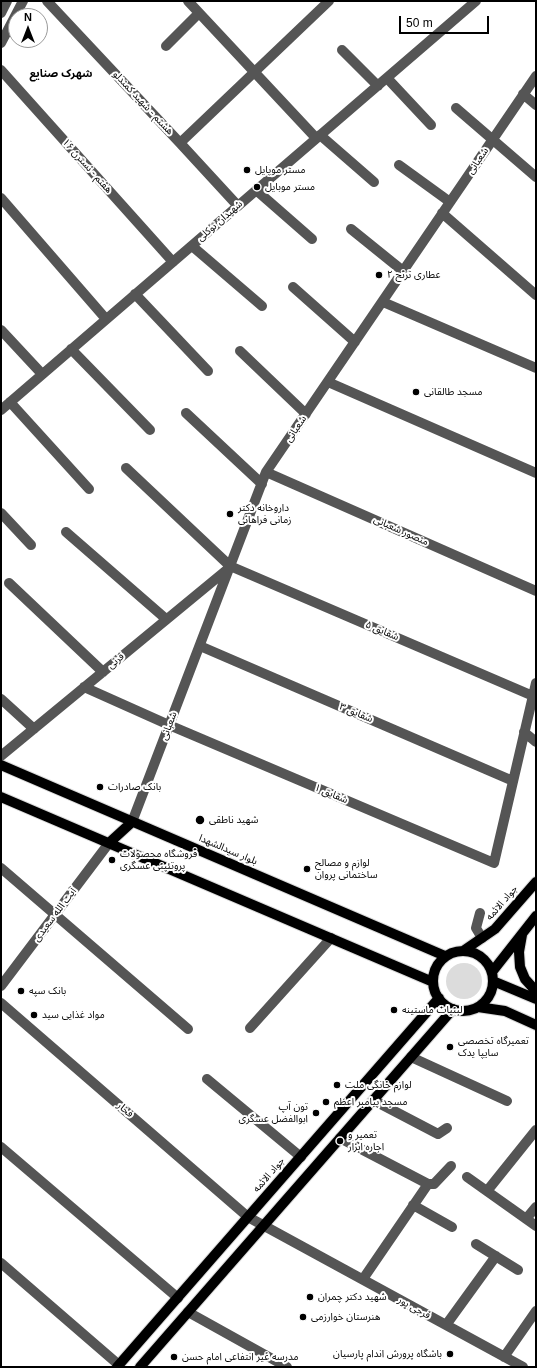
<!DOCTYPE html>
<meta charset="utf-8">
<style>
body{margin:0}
#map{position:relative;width:537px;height:1368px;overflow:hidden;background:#fff;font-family:Arial,sans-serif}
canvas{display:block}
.frame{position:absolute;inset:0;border:2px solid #000;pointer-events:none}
.north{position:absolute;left:8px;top:8px;width:40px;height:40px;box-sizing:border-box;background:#fff;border:1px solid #999;border-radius:50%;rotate:0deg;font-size:11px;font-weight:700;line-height:16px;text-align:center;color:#000}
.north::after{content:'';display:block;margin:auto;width:14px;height:18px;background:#000;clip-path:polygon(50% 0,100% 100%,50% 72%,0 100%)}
.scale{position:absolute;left:399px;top:16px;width:90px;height:18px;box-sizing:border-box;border:2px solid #000;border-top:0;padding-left:5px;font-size:12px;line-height:14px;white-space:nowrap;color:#000;-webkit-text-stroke:3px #fff;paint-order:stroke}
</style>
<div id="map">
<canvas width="537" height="1368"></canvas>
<div class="frame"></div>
<div class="north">N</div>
<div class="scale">50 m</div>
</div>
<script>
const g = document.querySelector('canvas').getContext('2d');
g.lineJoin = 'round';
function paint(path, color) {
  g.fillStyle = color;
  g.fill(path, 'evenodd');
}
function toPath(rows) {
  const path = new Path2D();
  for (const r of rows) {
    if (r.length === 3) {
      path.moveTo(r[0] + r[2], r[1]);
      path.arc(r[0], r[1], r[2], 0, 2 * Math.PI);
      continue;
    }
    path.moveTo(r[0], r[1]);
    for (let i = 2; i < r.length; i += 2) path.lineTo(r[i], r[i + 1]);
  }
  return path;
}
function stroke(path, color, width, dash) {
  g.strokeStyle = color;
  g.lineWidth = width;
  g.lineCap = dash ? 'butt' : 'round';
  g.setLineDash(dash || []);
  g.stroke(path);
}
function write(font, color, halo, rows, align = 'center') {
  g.font = font + ' Arial,"Noto Sans Arabic",sans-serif';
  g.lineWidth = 4;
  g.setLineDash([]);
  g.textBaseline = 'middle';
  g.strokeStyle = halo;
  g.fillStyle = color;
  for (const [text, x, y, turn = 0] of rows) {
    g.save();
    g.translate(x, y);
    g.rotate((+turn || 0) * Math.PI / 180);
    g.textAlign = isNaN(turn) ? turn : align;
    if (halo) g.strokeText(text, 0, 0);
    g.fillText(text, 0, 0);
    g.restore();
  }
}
paint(toPath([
 [464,981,18]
]), '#dcdcdc');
const major = toPath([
 [1,765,445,956],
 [1,797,433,982],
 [109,843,132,822],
 [522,935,519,952,520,967,525,979,536,991],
 [463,951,495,929,536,882],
 [463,981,30],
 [492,972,536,916],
 [493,981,536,999],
 [478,1007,505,1011,536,1025],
 [117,1367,439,998],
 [140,1367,453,1009]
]);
stroke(major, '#dbdbdb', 12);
stroke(toPath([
 [47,1,180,143,238,206],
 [188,1,316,138],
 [1,13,7,1],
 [1,43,23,1],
 [166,46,199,13],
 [342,50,378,86],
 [1,70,173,262],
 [387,78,431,125],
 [523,94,536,105],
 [456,108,536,177],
 [320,135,374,182],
 [180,143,329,1],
 [399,165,450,202],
 [256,190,312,239],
 [1,198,106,319],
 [442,213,536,295],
 [351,229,403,271],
 [192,246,262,306],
 [293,287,355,342],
 [135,294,208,371],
 [383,302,536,368],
 [1,330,42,374],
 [71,349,150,430],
 [240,351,306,414],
 [328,382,536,473],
 [10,402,89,489],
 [1,410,476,1],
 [186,413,262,484],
 [126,468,230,566,533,696],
 [266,472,536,591],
 [1,513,31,545],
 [66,532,166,619],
 [9,583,103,672],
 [200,646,513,781],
 [84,687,169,725,494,863,536,683],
 [1,699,34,729],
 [524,732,536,742],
 [1,756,229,568],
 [132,822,266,472,536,76],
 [1,868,188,1029],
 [480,913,476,928,482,938],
 [1,986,109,843],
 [1,1003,248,1217,523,1367],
 [250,1028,331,938],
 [411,1057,507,1101],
 [207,1079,301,1157],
 [373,1100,438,1134,447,1128],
 [340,1138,428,1184,363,1279],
 [1,1147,178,1298],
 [467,1177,536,1226],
 [428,1184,434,1184,451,1166],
 [487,1191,536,1130],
 [413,1205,452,1227],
 [526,1219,536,1207],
 [476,1244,518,1270],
 [1,1263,119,1365],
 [188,1312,287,1367],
 [446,1325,496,1256],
 [504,1357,536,1311]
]), '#555', 10);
stroke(major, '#000', 10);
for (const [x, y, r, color] of [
 [247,170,4,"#000"],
 [257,187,4,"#000"],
 [379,275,4,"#000"],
 [416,392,4,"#000"],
 [230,514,4,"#000"],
 [100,787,4,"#000"],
 [200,820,5,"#000"],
 [112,860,4,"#000"],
 [307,869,4,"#000"],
 [21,991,4,"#000"],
 [394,1010,4,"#000"],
 [34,1015,4,"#000"],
 [450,1047,4,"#000"],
 [337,1085,4,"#000"],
 [326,1102,4,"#000"],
 [316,1113,4,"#000"],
 [340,1141,4,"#000"],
 [310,1297,4,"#000"],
 [303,1317,4,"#000"],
 [450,1354,4,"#000"],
 [174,1357,4,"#000"]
]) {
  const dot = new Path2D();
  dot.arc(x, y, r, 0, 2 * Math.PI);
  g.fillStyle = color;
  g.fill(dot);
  stroke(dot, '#fff', 1.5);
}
write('10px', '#000', '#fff', [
 ["هشتم - شهید کمندلو",143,103,47],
 ["شعبانی",478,161,-56],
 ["هفتم - نسترن ۱۶",87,166,48],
 ["شهیدان توکلی",220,221,-41],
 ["شعبانی",296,429,-56],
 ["منصور شعبانی",401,531,24],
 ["شقایق ۵",382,631,23],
 ["قرنی",116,661,-40],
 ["شقایق ۳",356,713,23],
 ["شعبانی",169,726,-69],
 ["شقایق ۱",331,794,23],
 ["بلوار سیدالشهدا",228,850,23],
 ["جواد الائمه",502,903,-49],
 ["آیت الله سعیدی",55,915,-53],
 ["فخار",125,1110,41],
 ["جواد الائمه",269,1175,-49],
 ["فرجی پور",414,1308,29]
]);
write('10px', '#000', '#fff', [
 ["مستر مویایل",255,170],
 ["مستر موبایل",265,187],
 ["عطاری ترنج ۲",387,275],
 ["مسجد طالقانی",424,392],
 ["داروخانه دکتر",238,508],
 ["زمانی فراهانی",238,520],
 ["بانک صادرات",108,787],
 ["شهید ناطقی",209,820],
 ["فروشگاه محصولات",120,854],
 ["پروتئینی عسگری",120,866],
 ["لوازم و مصالح",315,863],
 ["ساختمانی پروان",315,875],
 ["بانک سپه",29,991],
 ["لبنیات ماستینه",402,1010],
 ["مواد غذایی سید",42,1015],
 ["تعمیرگاه تخصصی",458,1041],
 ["سایپا یدک",458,1053],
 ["لوازم خانگی ملت",345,1085],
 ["مسجد پیامبر اعظم",334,1102],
 ["تون آپ",308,1107,"right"],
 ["ابوالفضل عسگری",308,1119,"right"],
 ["تعمیر و",348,1135],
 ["اجاره ابزار",348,1147],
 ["شهید دکتر چمران",318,1297],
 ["هنرستان خوارزمی",311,1317],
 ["باشگاه پرورش اندام پارسیان",442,1354,"right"],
 ["مدرسه غیر انتفاعی امام حسن",182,1357]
], 'left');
write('bold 11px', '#000', '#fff', [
 ["شهرک صنایع",61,74]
]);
</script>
